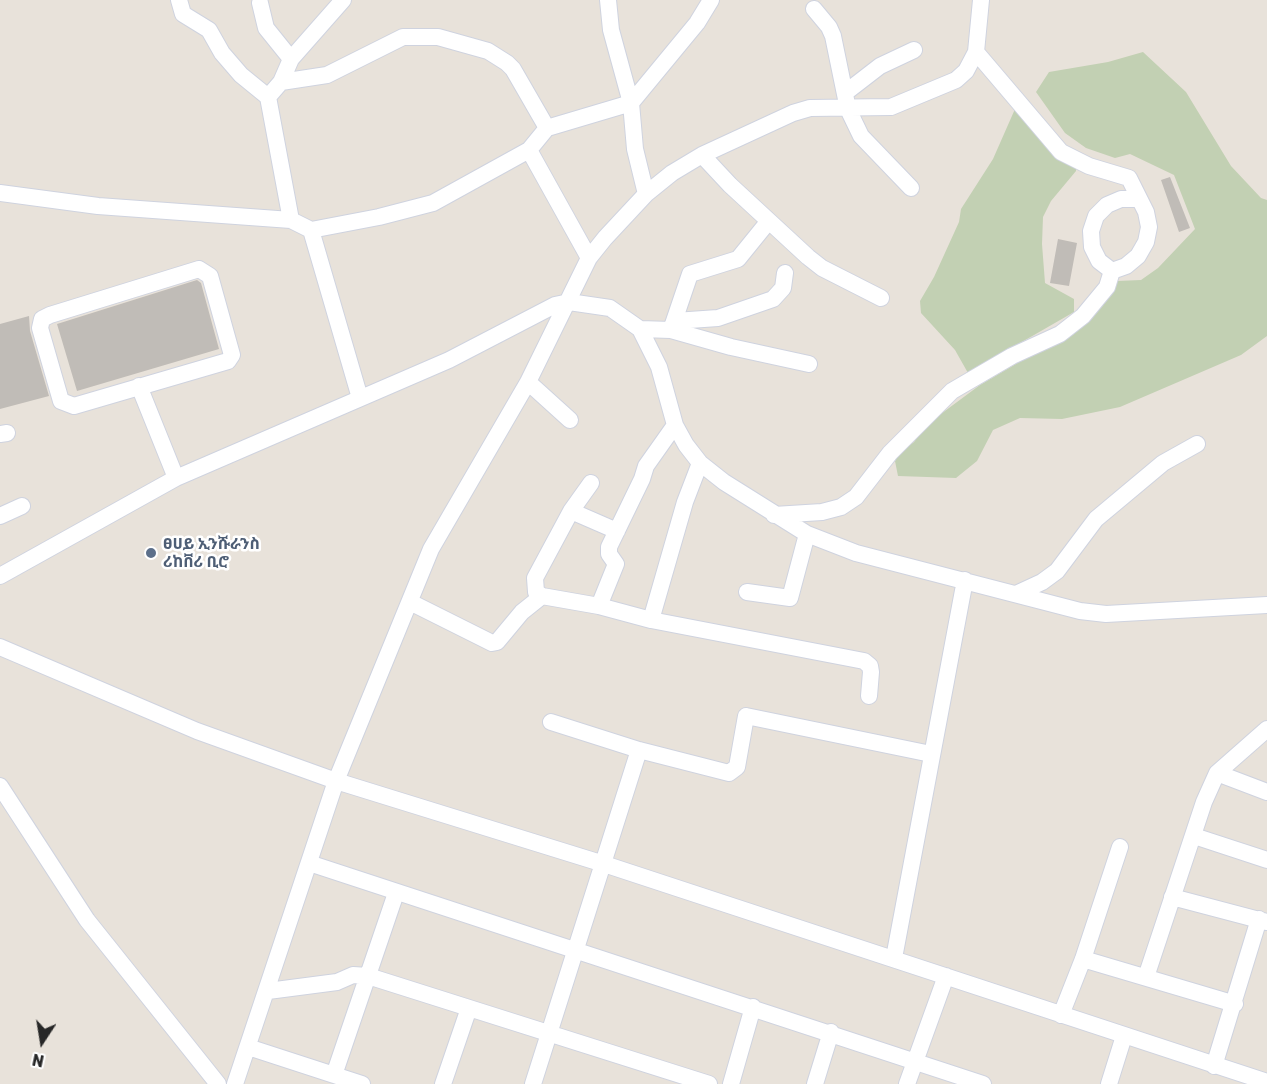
<!DOCTYPE html>
<meta charset="utf-8">
<style>
body{margin:0}
#map{position:relative;width:1267px;height:1084px;overflow:hidden;background:#e8e2da;font-family:Rubik,sans-serif}
canvas{display:block}
.north{position:absolute;left:12px;top:1012px;width:60px;height:60px;-webkit-text-stroke:4px #fff;paint-order:stroke;rotate:192deg;font-size:16px;font-weight:700;line-height:24px;text-align:center;color:#272727}
.north::after{content:'';display:block;margin:auto;width:21px;height:27px;background:#272727;clip-path:polygon(50% 0,100% 100%,50% 72%,0 100%)}
</style>
<div id="map">
<canvas width="1267" height="1084"></canvas>
<div class="north">N</div>
</div>
<script>
const g = document.querySelector('canvas').getContext('2d');
g.lineJoin = 'round';
function paint(path, color) {
  g.fillStyle = color;
  g.fill(path, 'evenodd');
}
function toPath(rows) {
  const path = new Path2D();
  for (const r of rows) {
    path.moveTo(r[0], r[1]);
    for (let i = 2; i < r.length; i += 2) path.lineTo(r[i], r[i + 1]);
  }
  return path;
}
function stroke(path, color, width, dash) {
  g.strokeStyle = color;
  g.lineWidth = width;
  g.lineCap = dash ? 'butt' : 'round';
  g.setLineDash(dash || []);
  g.stroke(path);
}
function write(font, color, halo, rows, align = 'center') {
  g.font = font + ' Rubik,"Noto Sans Ethiopic",sans-serif';
  g.lineWidth = 5;
  g.setLineDash([]);
  g.textBaseline = 'middle';
  g.strokeStyle = halo;
  g.fillStyle = color;
  for (const [text, x, y, turn = 0] of rows) {
    g.save();
    g.translate(x, y);
    g.rotate((+turn || 0) * Math.PI / 180);
    g.textAlign = isNaN(turn) ? turn : align;
    if (halo) g.strokeText(text, 0, 0);
    g.fillText(text, 0, 0);
    g.restore();
  }
}
paint(toPath([
 [1143,52,1186,92,1231,166,1261,198,1267,200,1267,336,1241,355,1120,407,1062,419,1020,418,993,430,977,461,956,478,898,476,895,461,900,452,914,442,926,425,980,385,1043,348,1074,334,1117,281,1141,280,1158,268,1195,229,1174,175,1130,154,1115,158,1086,148,1065,133,1036,92,1049,72,1108,62],
 [1015,109,1076,165,1076,171,1051,201,1043,217,1042,244,1045,283,1074,299,1074,312,968,373,955,350,921,313,920,301,934,277,959,222,961,209,993,159]
]), '#c2d0b3');
paint(toPath([
 [1170,177,1190,228,1179,232,1161,180],
 [1058,239,1077,243,1069,286,1050,283],
 [197,280,201,283,219,349,77,391,57,324],
 [29,316,30,331,49,396,0,409,0,324]
]), '#c0bcb7');
const minor = toPath([
 [179,0,183,14,209,30,222,53,241,75,268,97,291,220],
 [608,0,611,30,631,103,635,149,646,194],
 [260,3,266,28,291,59],
 [814,9,829,27,833,36,848,109,861,136,911,188],
 [976,52,1061,152,1089,166,1129,178,1146,212,1149,227,1146,242,1138,256,1126,266,1112,271],
 [281,82,291,59,343,0],
 [845,93,880,66,914,50],
 [268,97,281,82,327,75,403,37,438,37,488,51,507,63,513,69,547,128],
 [529,150,547,128,631,103,697,23,711,0],
 [702,155,730,185,808,257,822,268,881,298],
 [0,193,98,206,291,220,311,230,379,217,433,203,529,150,589,258],
 [311,230,360,398],
 [199,269,210,276,232,355,228,361,74,406,61,401,40,328,42,319,50,315,199,269],
 [1112,271,1099,261,1092,247,1091,231,1096,216,1107,205,1121,199,1138,199],
 [675,321,718,318,773,299,783,288,785,273],
 [640,329,671,330,731,347,809,364],
 [671,330,690,274,738,259,768,222],
 [528,382,570,420],
 [139,386,176,478],
 [0,434,7,433],
 [591,483,571,511,535,578,536,592,542,596,599,606,651,620,864,661,870,666,871,672,869,696],
 [571,511,617,531],
 [774,515,822,512,841,507,856,497,890,453,952,391,1012,356,1060,334,1083,316,1107,287,1112,271],
 [0,516,22,506],
 [0,576,176,478,449,360,555,305,569,302,610,308,640,329,659,367,675,425,686,445,700,463,724,482,807,534,856,553,1080,611,1106,614,1267,605],
 [747,592,790,598,807,534],
 [1016,594,1042,582,1057,571,1096,519,1163,463,1197,444],
 [410,602,492,643,497,642,522,612,542,596],
 [599,606,616,564,609,554,609,547,642,479,646,466,675,425],
 [651,620,685,502,700,463],
 [0,647,197,731,336,781,604,864,1267,1082],
 [551,722,639,750,729,773,737,767,746,716,931,754],
 [1217,773,1267,792],
 [0,786,87,920,218,1084],
 [1194,836,1267,860],
 [309,863,983,1084],
 [1172,897,1267,922],
 [894,958,965,580],
 [1083,959,1235,1004],
 [1146,977,1204,802,1217,773,1267,729],
 [268,991,337,982,353,975,368,976,709,1084],
 [1061,1015,1083,959,1120,847],
 [248,1047,362,1084],
 [1214,1066,1259,919],
 [334,1075,396,893],
 [235,1084,336,781,431,549,528,382,589,258,605,238,646,194,672,173,702,155,793,113,810,108,891,107,956,80,966,71,976,52,981,0],
 [443,1084,469,1008],
 [533,1084,639,750],
 [731,1084,753,1007],
 [815,1084,831,1032],
 [907,1084,946,976],
 [1109,1084,1124,1036]
]);
stroke(minor, '#cfd3df', 18);
stroke(minor, '#fff', 16);
for (const [x, y, r, color] of [
 [151,553,6,"#5c6f8a"]
]) {
  const dot = new Path2D();
  dot.arc(x, y, r, 0, 2 * Math.PI);
  g.fillStyle = color;
  g.fill(dot);
  stroke(dot, '#fff', 2);
}
write('bold 16px', '#4e5e75', '#fff', [
 ["ፀሀይ ኢንሹራንስ",163,544],
 ["ሪከቨሪ ቢሮ",163,562]
], 'left');
</script>
